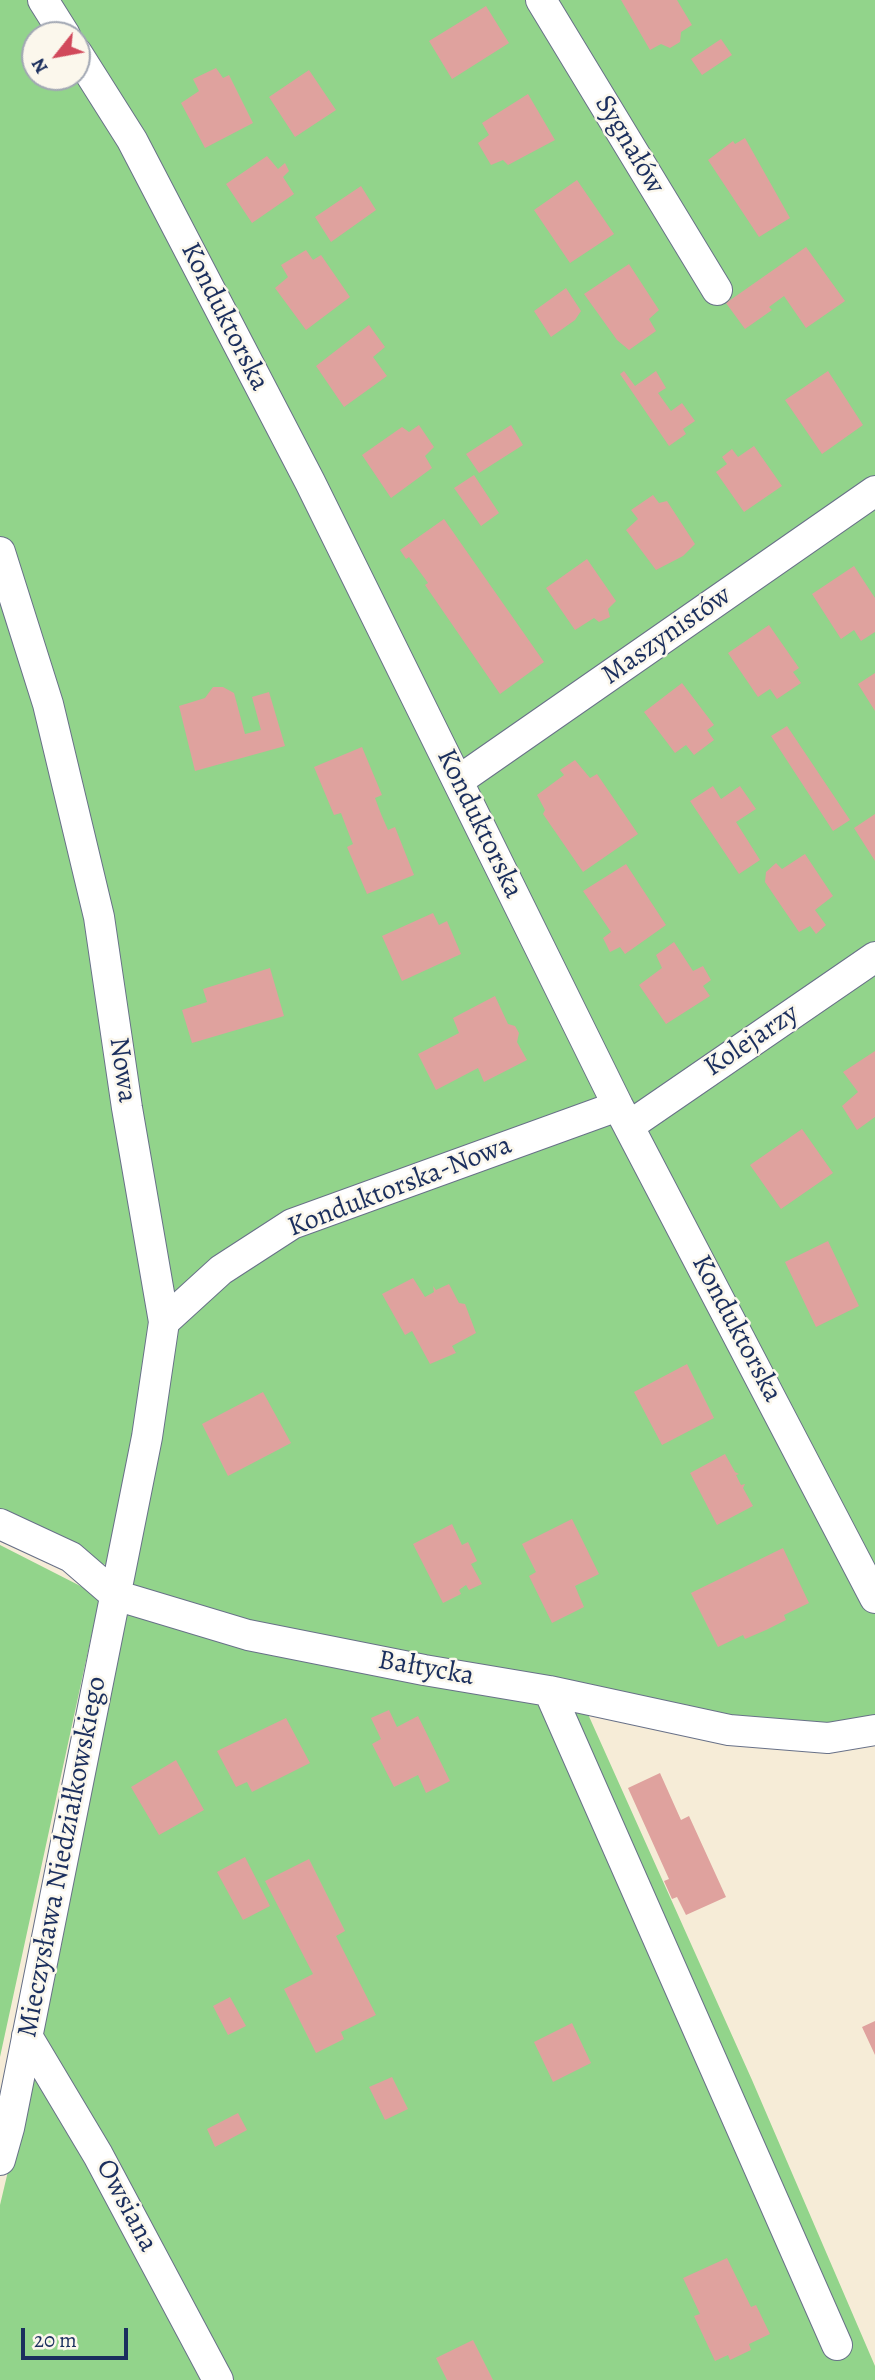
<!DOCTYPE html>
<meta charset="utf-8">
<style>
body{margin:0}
#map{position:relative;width:875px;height:2380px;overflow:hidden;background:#f6ecd7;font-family:Alegreya,serif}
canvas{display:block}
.north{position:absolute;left:21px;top:21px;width:70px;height:70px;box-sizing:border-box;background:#fbf7ec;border:2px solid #a1a7b3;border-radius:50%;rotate:239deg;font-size:19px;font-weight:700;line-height:28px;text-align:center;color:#1b2f5e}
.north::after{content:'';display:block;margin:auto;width:24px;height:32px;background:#d1495b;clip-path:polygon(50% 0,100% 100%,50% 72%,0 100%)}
.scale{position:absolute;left:21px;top:2328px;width:107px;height:32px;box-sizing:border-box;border:4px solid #1b2f5e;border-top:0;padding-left:9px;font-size:21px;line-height:24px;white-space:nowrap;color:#1b2f5e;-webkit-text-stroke:5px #fbf7ec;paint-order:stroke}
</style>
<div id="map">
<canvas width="875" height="2380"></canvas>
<div class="north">N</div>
<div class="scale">20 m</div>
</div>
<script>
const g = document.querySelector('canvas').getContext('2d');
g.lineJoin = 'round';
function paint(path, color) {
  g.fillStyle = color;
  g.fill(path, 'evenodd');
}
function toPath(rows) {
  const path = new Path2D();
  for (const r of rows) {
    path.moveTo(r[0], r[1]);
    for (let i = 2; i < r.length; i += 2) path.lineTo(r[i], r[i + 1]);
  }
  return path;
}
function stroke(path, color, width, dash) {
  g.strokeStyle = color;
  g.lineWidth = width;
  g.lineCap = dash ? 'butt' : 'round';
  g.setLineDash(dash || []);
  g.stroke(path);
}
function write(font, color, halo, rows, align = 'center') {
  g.font = font + ' Alegreya,serif';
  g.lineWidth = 5;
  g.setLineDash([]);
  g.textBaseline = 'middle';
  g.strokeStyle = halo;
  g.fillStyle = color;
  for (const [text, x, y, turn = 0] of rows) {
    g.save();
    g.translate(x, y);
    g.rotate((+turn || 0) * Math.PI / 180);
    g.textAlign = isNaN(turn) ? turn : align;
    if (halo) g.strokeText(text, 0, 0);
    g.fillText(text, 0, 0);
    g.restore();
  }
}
paint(toPath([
 [0,0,875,0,875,1729,583,1703,752,2080,875,2366,875,2380,0,2380,0,2205,61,1947,133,1573,0,1534],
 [35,35,77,35,77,77,35,77],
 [0,1545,100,1596,0,2057]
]), '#92d48b');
paint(toPath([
 [621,0,677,0,692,25,681,32,680,42,670,48,661,44,650,50],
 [486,6,509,43,452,79,429,41],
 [721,39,732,55,702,75,691,59],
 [216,68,223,78,229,75,253,123,205,148,181,103,199,91,193,79],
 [309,70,336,110,295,137,269,97],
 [528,94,555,140,508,165,503,160,491,165,478,143,489,135,482,123],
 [745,138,790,218,759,237,708,160,733,141,735,144],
 [267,156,278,169,285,163,289,171,283,177,294,194,252,223,226,184],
 [577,180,614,234,570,263,534,210],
 [361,186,376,210,331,242,315,217],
 [806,247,845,301,806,328,784,296,769,307,772,310,745,329,726,303],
 [306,250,313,260,321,255,350,297,306,330,275,288,288,277,281,265],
 [629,264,659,310,649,319,656,331,629,350,617,340,584,294],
 [566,288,581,311,575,320,551,337,534,311],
 [369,325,385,347,373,357,387,376,344,407,316,366],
 [624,371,635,386,656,371,666,388,658,393,671,411,682,403,695,421,683,429,686,434,669,446,620,374],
 [828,371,863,425,822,454,785,400],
 [419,425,434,447,425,456,432,468,391,498,362,455,402,427,409,432],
 [511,425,523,445,479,473,466,454],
 [754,446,782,486,744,512,716,472,727,464,722,457,732,449,738,457],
 [474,475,499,513,481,526,454,488],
 [653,495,659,503,667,501,695,544,683,556,656,570,626,530,638,519,631,510],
 [444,519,544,662,500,694,425,585,428,583,409,557,406,559,400,550],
 [587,559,616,601,608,609,610,617,599,622,594,618,575,630,546,588],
 [854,566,875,598,875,632,861,641,854,630,841,639,812,594],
 [769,625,799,668,793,672,801,683,777,699,770,689,758,697,728,653],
 [875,673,875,711,858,684],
 [682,683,714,725,707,730,714,740,694,755,686,745,675,753,644,712],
 [213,687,223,687,234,693,245,734,261,730,252,697,269,692,285,746,195,771,179,706,205,698],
 [787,726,850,820,833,831,771,736],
 [362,747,382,795,375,798,381,814,388,830,395,827,414,875,367,894,347,847,353,844,347,829,341,813,334,815,314,767],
 [575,760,590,778,597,774,638,834,583,872,543,814,545,810,537,795,564,775,560,770],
 [713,786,721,799,740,786,756,809,736,822,760,860,739,874,690,801],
 [875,814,875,861,854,828],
 [805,854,833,896,815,910,826,925,816,934,810,926,799,932,765,882,766,872,776,863,782,869],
 [626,864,666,925,625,954,620,947,610,952,603,938,611,932,583,891],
 [433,913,439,925,447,921,461,954,402,981,382,936],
 [674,942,693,971,703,966,711,980,703,986,710,996,666,1024,639,985,662,968,656,955],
 [270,968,284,1016,192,1043,182,1010,207,1002,203,989],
 [495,996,508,1024,515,1026,519,1033,517,1042,527,1060,484,1082,478,1068,436,1090,418,1054,459,1033,453,1018],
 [875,1051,875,1117,857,1130,842,1106,858,1092,843,1072],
 [802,1129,833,1173,781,1209,750,1165],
 [828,1241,859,1306,816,1327,785,1262],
 [413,1278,425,1297,434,1292,433,1286,436,1290,449,1284,459,1303,465,1304,476,1333,452,1346,456,1353,430,1364,412,1331,405,1335,382,1294],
 [687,1364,714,1418,662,1445,634,1392],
 [263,1392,291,1443,228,1476,202,1424],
 [725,1454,735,1472,739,1474,736,1475,741,1485,745,1484,743,1488,753,1506,717,1525,690,1473],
 [572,1519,599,1574,575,1586,584,1607,552,1623,529,1576,536,1572,522,1544],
 [452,1524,462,1545,468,1542,477,1561,471,1564,482,1584,469,1590,466,1585,459,1590,461,1594,443,1603,413,1544],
 [783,1548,809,1603,784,1615,786,1620,766,1630,745,1639,743,1635,718,1647,691,1593],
 [389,1710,397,1727,418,1716,450,1781,426,1793,418,1775,394,1787,372,1744,381,1739,371,1718],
 [286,1718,310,1763,252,1792,247,1782,236,1787,217,1751],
 [176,1760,204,1810,159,1835,131,1787],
 [660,1773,681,1820,689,1816,726,1897,686,1915,677,1897,672,1899,664,1881,669,1879,628,1788],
 [245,1857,270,1906,243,1920,217,1872],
 [309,1859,345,1931,336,1936,376,2015,341,2032,344,2039,316,2053,284,1989,313,1974,265,1881],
 [230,1997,246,2026,228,2035,213,2006],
 [875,2021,875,2055,862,2027],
 [572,2023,591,2063,553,2082,534,2042],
 [392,2077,408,2109,385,2120,369,2087],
 [238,2113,247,2130,215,2147,207,2129],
 [727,2258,751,2307,756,2305,770,2334,749,2344,751,2350,730,2360,728,2355,715,2361,694,2316,700,2314,683,2278],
 [473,2340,493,2380,447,2380,436,2358]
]), '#dfa29e');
const minor = toPath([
 [43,0,65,35],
 [541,0,717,290],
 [77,53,132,140,310,482,618,1106,875,1598],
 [0,552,48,704,99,917,127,1108,164,1322,147,1437,9,2128,0,2160],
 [458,781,875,491],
 [629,1126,875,957],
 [164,1322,221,1270,292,1224,618,1106],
 [0,1524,71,1557,115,1595,248,1635,424,1670,549,1691,729,1730,828,1738,875,1730],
 [549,1691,837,2345],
 [27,2036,98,2155,218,2380]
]);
stroke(minor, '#687188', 32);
stroke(minor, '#fff', 30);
write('28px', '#1b2f5e', '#fbf7ec', [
 ["Sygnałów",629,145,59],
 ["Konduktorska",224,317,63],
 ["Maszynistów",667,636,-35],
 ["Konduktorska",479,824,64],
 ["Kolejarzy",752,1041,-34],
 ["Nowa",122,1070,82],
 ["Konduktorska-Nowa",400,1187,-21],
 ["Konduktorska",736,1329,62],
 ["Bałtycka",426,1669,10],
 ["Mieczysława Niedziałkowskiego",63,1857,-79],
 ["Owsiana",126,2206,62]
]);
</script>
